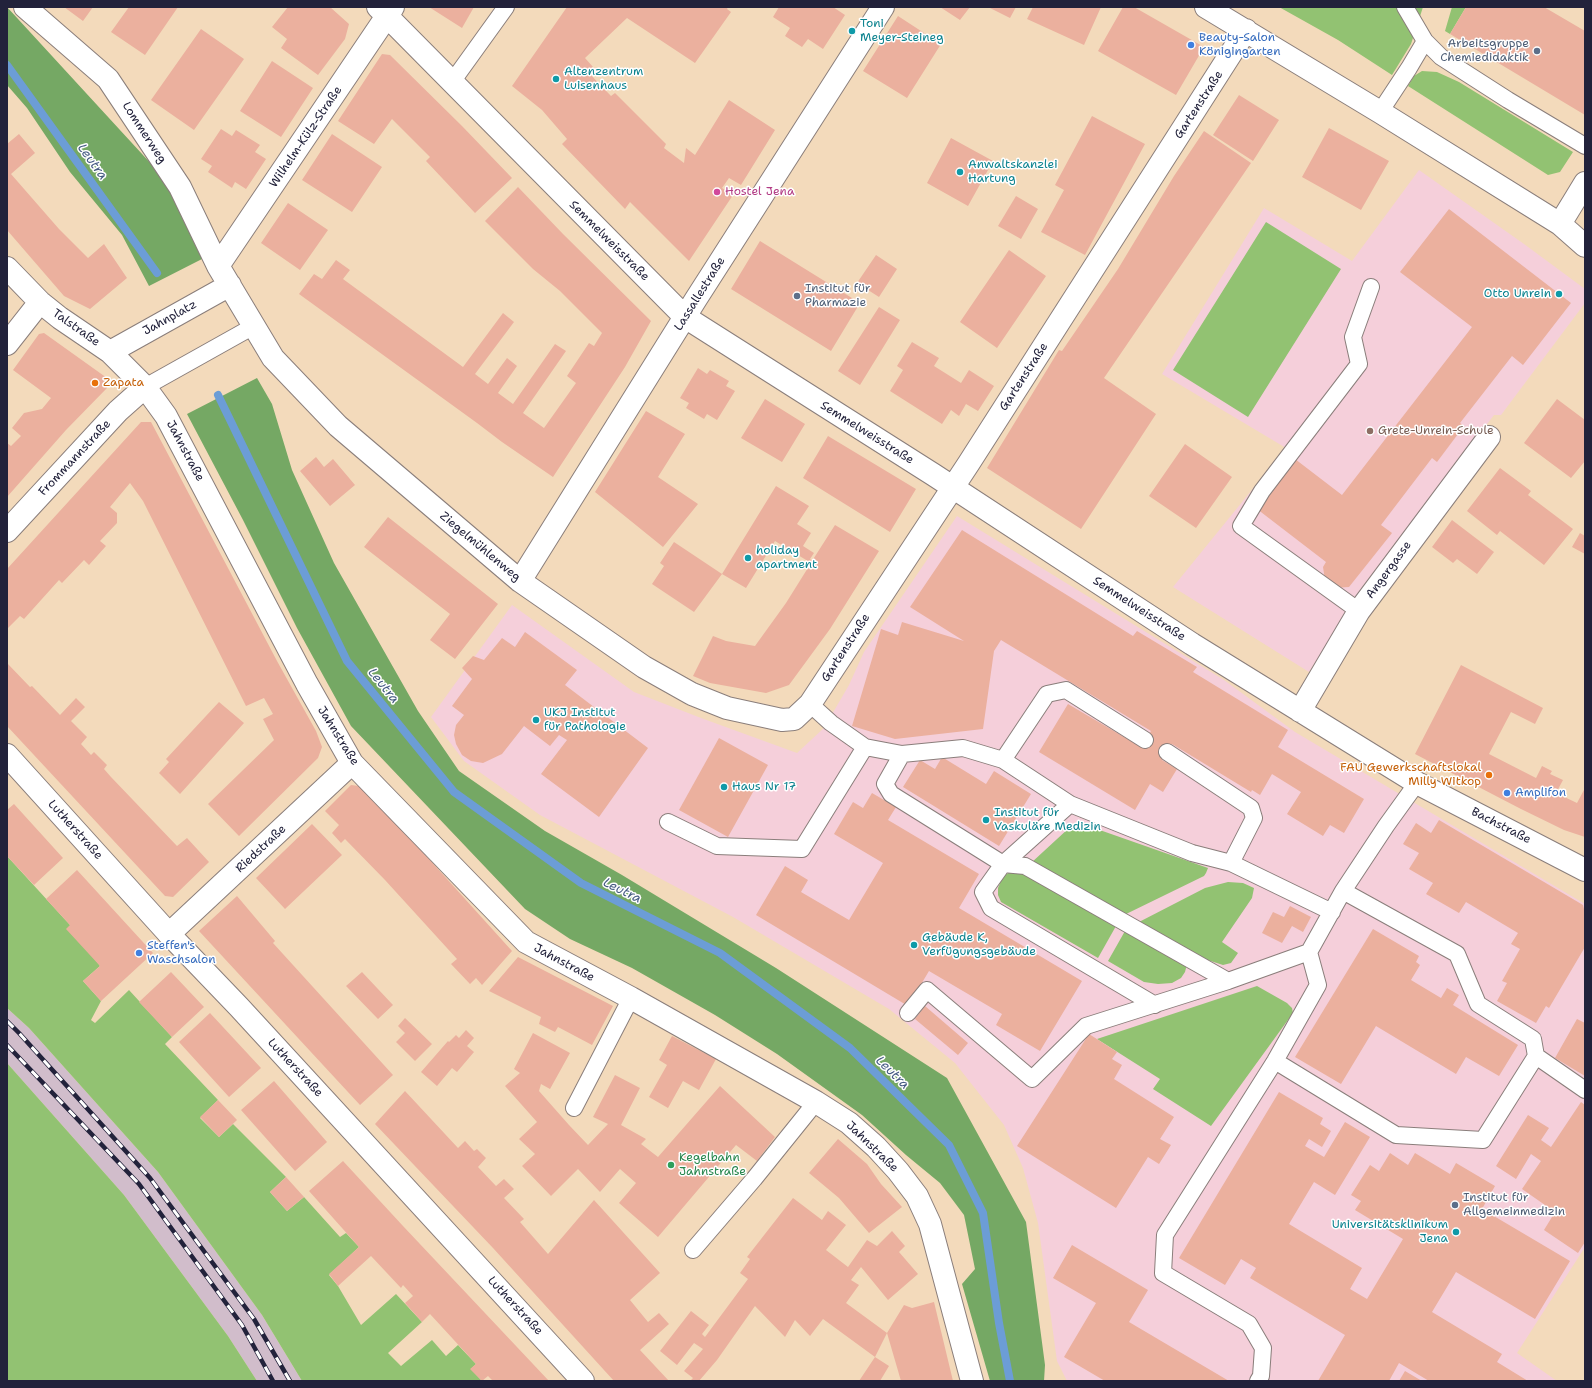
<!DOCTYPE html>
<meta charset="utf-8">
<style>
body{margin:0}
#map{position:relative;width:1592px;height:1388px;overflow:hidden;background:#f3dabb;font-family:"Shantell Sans",sans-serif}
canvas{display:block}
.frame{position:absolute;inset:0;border:8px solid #22223b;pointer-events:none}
</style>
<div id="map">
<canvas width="1592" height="1388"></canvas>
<div class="frame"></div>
</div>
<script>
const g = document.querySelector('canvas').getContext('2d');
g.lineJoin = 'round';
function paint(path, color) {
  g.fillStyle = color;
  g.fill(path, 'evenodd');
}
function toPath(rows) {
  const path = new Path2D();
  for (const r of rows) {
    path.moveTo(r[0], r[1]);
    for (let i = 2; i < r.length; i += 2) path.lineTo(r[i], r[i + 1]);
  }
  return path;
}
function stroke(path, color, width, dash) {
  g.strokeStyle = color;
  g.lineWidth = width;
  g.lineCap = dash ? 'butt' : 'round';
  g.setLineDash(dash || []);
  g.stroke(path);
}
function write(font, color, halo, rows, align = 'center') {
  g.font = font + ' "Shantell Sans",sans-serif';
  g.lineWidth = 3;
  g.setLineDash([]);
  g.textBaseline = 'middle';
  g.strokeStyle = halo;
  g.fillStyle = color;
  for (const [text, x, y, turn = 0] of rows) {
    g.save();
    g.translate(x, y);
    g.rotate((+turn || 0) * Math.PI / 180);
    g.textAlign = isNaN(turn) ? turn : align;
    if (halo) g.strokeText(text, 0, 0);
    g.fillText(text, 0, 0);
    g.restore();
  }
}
paint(toPath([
 [1419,170,1524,244,1585,289,1585,303,1501,415,1494,415,1370,577,1309,672,1173,587,1286,448,1162,374,1264,208,1352,261],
 [957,516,1224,680,1295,732,1585,904,1585,1247,1517,1353,1557,1381,1067,1381,1057,1361,1038,1223,1023,1168,1004,1125,955,1063,889,1009,733,917,540,815,464,761,431,717,512,605,634,692,701,718,797,753,824,728,849,685,864,652]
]), '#f5cfda');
paint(toPath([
 [7,1008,29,1028,158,1172,262,1315,302,1381,257,1381,228,1336,124,1195,7,1063]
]), '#d1bdcb');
paint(toPath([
 [1279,7,1423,7,1411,44,1392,75,1338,40],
 [1452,7,1466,7,1450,34,1445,31],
 [1422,71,1437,72,1459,82,1573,152,1560,172,1548,175,1408,86,1414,76],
 [1266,222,1341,269,1248,417,1173,370],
 [1081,827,1094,828,1208,868,1206,873,1204,876,1122,916,1031,863,1069,828],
 [7,856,70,925,100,966,83,981,101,1001,91,1020,95,1023,129,990,172,1037,165,1044,218,1100,200,1118,219,1137,233,1124,286,1177,270,1192,287,1211,304,1197,340,1237,346,1233,359,1247,329,1275,338,1286,361,1325,396,1294,422,1322,388,1353,401,1366,432,1340,446,1356,458,1345,476,1364,471,1369,482,1381,302,1381,262,1315,158,1172,29,1028,7,1008],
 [1019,870,1116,926,1098,958,1001,902,998,895,998,888,1001,881,1005,875,1012,871],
 [1228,882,1243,883,1254,888,1252,898,1222,942,1238,953,1231,963,1223,965,1192,955,1139,922,1205,888],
 [1125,931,1187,964,1185,972,1181,978,1172,983,1158,984,1144,982,1108,961],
 [1257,986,1287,1003,1292,1008,1293,1013,1211,1126,1153,1089,1160,1079,1097,1039],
 [7,1063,124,1195,228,1336,257,1381,7,1381]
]), '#92c272');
paint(toPath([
 [7,7,165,179,202,259,149,286,122,235,70,172,27,108,7,85],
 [257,378,272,404,292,470,334,563,418,711,459,771,545,831,622,875,776,968,947,1078,1026,1222,1045,1365,1044,1381,990,1381,962,1284,975,1269,964,1215,940,1183,906,1155,862,1115,777,1054,715,1015,632,968,570,939,525,909,351,726,297,628,243,520,187,414]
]), '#75a864');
stroke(toPath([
 [7,65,157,273],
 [218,395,347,661,454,792,581,883,720,953,850,1048,949,1145,983,1213,999,1323,1010,1381]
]), '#6c9dd6', 8);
paint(toPath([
 [64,7,93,7,83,21],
 [129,7,178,7,145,55,111,32],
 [288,7,330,7,349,24,345,39,318,75,281,48,287,39,272,27],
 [429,7,474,7,462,28],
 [567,7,728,7,727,9,731,12,695,63,627,18,585,58,593,67,587,71,611,96,615,93,666,144,664,148,684,163,686,148,695,155,729,100,775,130,741,185,729,178,722,188,733,195,689,261,630,202,625,209,562,144,567,139,542,110,512,86],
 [779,7,833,7,845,15,823,49,808,39,802,47,785,36,790,28,773,17],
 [940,7,970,7,960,20],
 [988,7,1016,7,1010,18],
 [1033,7,1101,7,1084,45,1027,19],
 [1123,7,1134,7,1204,47,1176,95,1098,51],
 [1466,7,1544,7,1585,31,1585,115,1450,34],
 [898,16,941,44,907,98,863,71],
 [201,29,244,59,194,130,151,100],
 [382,54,390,55,462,126,512,178,475,213,426,161,430,157,392,119,374,144,338,121],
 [272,61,313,88,281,137,240,111],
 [1239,95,1279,120,1253,161,1213,135],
 [1092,116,1145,144,1085,255,1041,232,1064,190,1055,185],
 [1329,128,1389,161,1361,210,1302,177],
 [221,129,232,136,236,130,260,145,255,152,266,159,246,189,235,182,232,188,208,172,212,166,201,159],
 [1204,131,1251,163,1104,378,1156,414,1081,529,987,468,1059,350,1062,351,1118,269,1174,176],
 [19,134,35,153,11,174,59,229,88,258,104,244,127,278,90,309,64,296,7,230,7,144],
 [332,134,382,167,352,212,302,180],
 [951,138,993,161,968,206,927,183],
 [518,187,563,234,651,321,625,367,553,477,502,442,477,423,299,294,314,274,322,279,336,260,350,270,343,279,463,367,503,313,514,322,475,374,488,384,507,358,517,366,498,393,513,404,555,344,566,351,523,413,544,428,576,383,567,376,589,343,594,346,602,333,560,291,533,269,485,221],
 [1016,196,1038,209,1021,239,998,226],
 [288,203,328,230,300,270,261,243],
 [1449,209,1571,303,1523,365,1512,356,1460,423,1464,426,1437,462,1432,458,1381,525,1392,533,1349,587,1334,588,1325,580,1323,567,1326,562,1257,509,1295,459,1342,495,1472,327,1400,272],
 [760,241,860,303,831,351,731,289],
 [1009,250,1046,276,997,348,960,322],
 [876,255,897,269,879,297,857,283],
 [879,307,900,320,860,385,838,371],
 [44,333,107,378,107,388,66,430,7,497,7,443,11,446,21,436,12,428,24,413,42,409,51,398,13,370,39,334],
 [912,342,939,358,934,366,961,383,969,370,994,386,978,411,966,404,959,416,951,410,942,424,890,391,903,370,897,366],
 [698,368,707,374,710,370,729,381,726,386,735,391,717,420,707,414,704,419,686,408,689,403,680,398],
 [765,399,805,424,782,462,741,438],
 [1557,399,1585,420,1585,461,1571,478,1524,443],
 [646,411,685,434,658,477,698,504,663,547,595,492],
 [141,422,151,422,277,661,316,731,322,747,318,758,239,836,208,804,274,740,263,719,273,714,264,698,246,706,143,501,130,483,110,507,117,513,117,523,100,541,106,546,89,565,84,560,62,583,59,580,24,619,20,616,7,629,7,569],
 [828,436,916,489,890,532,803,478],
 [1185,444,1232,477,1196,528,1149,496],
 [316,457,324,467,333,459,355,485,330,506,300,471],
 [1500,468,1531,491,1528,495,1573,529,1544,565,1500,531,1497,535,1467,511],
 [776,486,809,506,797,524,811,533,803,546,814,553,810,559,812,561,835,525,879,551,830,629,789,685,766,693,710,683,693,676,713,636,726,641,755,646,786,603,811,563,775,541,746,588,722,574],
 [388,517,498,604,455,659,430,640,450,614,364,547],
 [1452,520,1494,552,1477,574,1457,559,1453,563,1432,547],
 [962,530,1133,636,1137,631,1197,667,1193,672,1288,730,1278,747,1364,799,1344,833,1330,825,1323,836,1287,814,1301,792,1272,774,1260,795,1252,790,1251,792,1172,744,1162,760,1177,769,1163,792,1150,784,1135,810,1039,752,1068,704,1141,747,1151,731,1001,640,994,651,983,729,895,739,852,726,881,629,898,635,902,622,964,641,910,607],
 [1580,533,1585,536,1585,554,1572,547],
 [674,542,722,574,694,612,652,584,664,566,660,563],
 [525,632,577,670,565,685,648,748,599,817,541,774,567,740,559,735,550,746,524,726,502,754,483,763,471,761,462,755,456,744,454,735,456,725,464,715,452,706,472,679,462,668,473,656,484,660,502,638,515,647],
 [7,663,30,687,32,686,60,715,76,698,85,707,71,721,87,737,81,744,91,755,94,752,107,765,104,769,111,777,177,846,187,838,209,862,173,897,165,896,7,726],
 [1461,665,1543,708,1535,724,1511,712,1489,754,1536,778,1542,766,1552,771,1550,774,1563,780,1556,793,1577,803,1585,788,1585,837,1564,830,1521,809,1415,754],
 [219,702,244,723,180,794,159,773,169,762,166,759],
 [719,738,768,765,728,837,679,810],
 [942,757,986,784,994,771,1031,794,999,846,903,787,920,760,935,769],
 [351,785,359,786,419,848,512,951,482,985,476,978,470,984,451,964,457,959,385,880,345,839,341,843,332,833,339,825,325,811],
 [872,793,896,807,888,820,979,874,959,908,1082,981,1040,1051,996,1025,1002,1014,929,971,908,1006,756,915,785,866,808,880,801,892,849,920,883,863,834,834,853,802,863,808],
 [14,804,63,858,34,885,7,856,7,810],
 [1439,820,1583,905,1585,913,1585,947,1549,1008,1546,1006,1536,1023,1497,1001,1507,983,1502,981,1520,949,1511,944,1518,933,1466,902,1459,913,1426,894,1433,883,1409,869,1419,853,1403,844,1416,823,1431,833],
 [312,824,342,855,285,909,256,878],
 [77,870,153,953,101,1001,83,981,100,966,66,929,70,925,46,899],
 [237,896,275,941,273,943,393,1075,360,1105,199,931],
 [1290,906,1311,917,1303,932,1292,926,1282,943,1262,933,1273,912,1284,917],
 [1373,929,1419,956,1416,962,1420,965,1411,980,1441,998,1447,988,1459,995,1453,1005,1518,1045,1499,1076,1466,1057,1456,1074,1376,1026,1341,1084,1295,1057],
 [518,957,613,1006,592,1045,558,1027,555,1032,539,1024,541,1017,489,991],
 [171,972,204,1007,172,1037,139,1002],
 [362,972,393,1005,378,1019,346,986],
 [925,1006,968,1043,958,1055,915,1019],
 [210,1013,261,1068,229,1097,179,1042],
 [405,1018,432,1044,415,1061,396,1042,405,1033,398,1026],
 [1577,1019,1585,1023,1585,1076,1555,1058],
 [466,1030,474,1038,467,1046,474,1052,457,1072,452,1068,437,1086,421,1072,448,1041,449,1042,456,1035,459,1038],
 [533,1033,570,1053,550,1089,541,1084,539,1091,569,1125,588,1145,608,1124,593,1117,615,1075,640,1088,621,1125,646,1139,641,1144,658,1157,720,1086,775,1137,757,1161,736,1145,658,1237,619,1203,636,1183,620,1169,600,1192,578,1169,551,1196,522,1166,535,1154,519,1139,537,1122,505,1086,520,1073,514,1069],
 [1089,1034,1117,1052,1112,1059,1122,1065,1114,1079,1174,1117,1160,1139,1171,1145,1159,1164,1148,1157,1116,1208,1017,1146],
 [672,1036,716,1059,699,1090,683,1081,668,1108,649,1097,667,1065,659,1060],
 [274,1081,327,1142,295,1171,241,1110],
 [405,1091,458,1148,465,1141,474,1151,477,1149,486,1158,478,1167,496,1186,504,1179,514,1189,504,1198,524,1219,520,1222,548,1254,594,1200,660,1273,630,1300,648,1322,659,1313,669,1324,640,1350,669,1381,614,1381,493,1248,375,1124],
 [1279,1092,1323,1118,1320,1124,1331,1131,1322,1147,1309,1139,1305,1146,1324,1157,1345,1122,1370,1137,1335,1195,1314,1182,1289,1224,1362,1268,1350,1289,1367,1299,1403,1239,1355,1210,1361,1201,1351,1195,1370,1165,1379,1171,1390,1153,1408,1165,1415,1153,1450,1174,1456,1163,1495,1186,1482,1209,1570,1261,1535,1319,1456,1272,1432,1312,1502,1354,1497,1362,1528,1381,1429,1381,1399,1363,1389,1381,1318,1381,1345,1335,1250,1278,1256,1268,1241,1259,1225,1285,1179,1258],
 [218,1100,237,1120,219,1137,200,1117],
 [1581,1102,1585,1105,1585,1242,1578,1253,1544,1230,1555,1212,1522,1189,1541,1161,1531,1154,1516,1179,1496,1166,1528,1115,1549,1128,1541,1140,1551,1147],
 [838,1139,867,1164,881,1184,902,1207,869,1233,839,1198,809,1173],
 [343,1161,403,1226,549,1381,493,1381,488,1376,482,1381,470,1369,476,1364,430,1314,422,1322,405,1303,413,1296,403,1285,401,1288,371,1256,338,1286,329,1274,359,1247,309,1191],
 [286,1177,304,1197,287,1211,270,1192],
 [793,1198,822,1220,828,1211,846,1225,826,1250,848,1267,867,1240,877,1246,892,1231,905,1246,899,1252,918,1274,888,1300,861,1267,851,1280,859,1285,846,1303,887,1333,875,1357,823,1319,810,1336,795,1320,785,1337,755,1306,717,1360,699,1381,690,1381,693,1378,684,1371,703,1349,694,1343,677,1365,660,1351,691,1311,709,1325,702,1334,705,1337,748,1279,740,1273,750,1259,747,1257],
 [1072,1245,1148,1290,1129,1322,1229,1381,1105,1381,1064,1357,1096,1303,1053,1278],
 [934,1302,953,1381,901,1381,887,1333,904,1305,912,1308],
 [875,1357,889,1366,880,1381,859,1381],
 [1405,1371,1422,1381,1399,1381]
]), '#ebb09e');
const lane = toPath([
 [1425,41,1441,57,1508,100,1585,146],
 [452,82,506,7],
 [1380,112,1409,68,1425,41,1405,7],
 [145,387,254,326],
 [1359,611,1241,526,1262,491,1359,364,1353,337,1371,287],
 [810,704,831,723,865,747],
 [1167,752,1251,808,1254,818,1231,863],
 [1003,760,1047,694,1066,690,1145,740],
 [1070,804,1003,864,983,892,991,908,1155,1005],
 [668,822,717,846,802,849,865,747,902,754],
 [1343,891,1457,954,1478,1004,1533,1039,1536,1056,1585,1090],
 [1228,981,1025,866,1003,864,891,794,885,784,902,754,963,748,1003,760,1070,804,1192,853,1231,863,1332,912],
 [908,1013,927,990,1032,1079,1086,1026,1228,981,1309,952],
 [1275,1061,1396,1135,1483,1140,1536,1056],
 [574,1108,631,998],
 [693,1250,754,1179,816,1102],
 [1258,1381,1261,1376,1263,1348,1249,1324,1163,1273,1165,1235,1275,1061,1318,985,1309,952,1343,891,1386,826,1417,783]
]);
const street = toPath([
 [25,7,108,79,180,187,218,266,273,358,338,426,520,581,644,667,692,694,727,708,782,720,794,719,810,704,969,463,1246,30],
 [378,7,685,317,934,475,1192,644,1417,783,1585,870],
 [1206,7,1380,112,1560,224,1585,246],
 [1560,224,1585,183],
 [218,266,393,7],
 [7,268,40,302,60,318,110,352,145,387,166,416,307,684,352,763,526,942,631,998,816,1102,849,1123,876,1147,898,1171,917,1196,930,1224,972,1381],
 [7,344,40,302],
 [110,352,230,285],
 [7,531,118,411,145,387],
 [520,581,696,299,883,7],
 [1300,711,1359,611,1489,437],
 [169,934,352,763]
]);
const secondary = toPath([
 [7,755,169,934,239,1007,583,1381]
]);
stroke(lane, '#8a7e7b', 18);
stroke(street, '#8a7e7b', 24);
stroke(secondary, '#8a7e7b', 24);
stroke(lane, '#fff', 16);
stroke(street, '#fff', 22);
stroke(secondary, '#fff', 22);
const rail = toPath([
 [7,1021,19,1033,150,1178,254,1319,290,1381],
 [7,1045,139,1184,242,1325,273,1381]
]);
stroke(rail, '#22223b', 4.5);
stroke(rail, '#fff', 3, [9]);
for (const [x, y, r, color] of [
 [852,31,4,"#0f9aa8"],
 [1191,45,4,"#3f7fe0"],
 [1537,51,4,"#5c6f8a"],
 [556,79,4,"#0f9aa8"],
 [960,172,4,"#0f9aa8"],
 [717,192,4,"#d1479c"],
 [1559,294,4,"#0f9aa8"],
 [797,296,4,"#5c6f8a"],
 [95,383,4,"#e8710a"],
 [1370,431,4,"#8d6e63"],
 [748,558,4,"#0f9aa8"],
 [536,720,4,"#0f9aa8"],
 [1489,775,4,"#e8710a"],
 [724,787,4,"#0f9aa8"],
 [1507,793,4,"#3f7fe0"],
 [986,820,4,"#0f9aa8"],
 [914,945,4,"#0f9aa8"],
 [139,953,4,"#3f7fe0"],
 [671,1165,4,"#2e9e5b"],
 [1455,1205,4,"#5c6f8a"],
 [1456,1232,4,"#0f9aa8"]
]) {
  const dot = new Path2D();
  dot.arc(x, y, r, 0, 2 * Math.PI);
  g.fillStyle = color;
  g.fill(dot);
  stroke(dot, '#fff', 1.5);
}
write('12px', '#0d838f', '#fff', [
 ["Toni",860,24],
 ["Meyer-Steineg",860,38],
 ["Altenzentrum",564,72],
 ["Luisenhaus",564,86],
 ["Anwaltskanzlei",968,165],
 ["Hartung",968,179],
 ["Otto Unrein",1551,294,"right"],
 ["holiday",756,551],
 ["apartment",756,565],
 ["UKJ Institut",544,713],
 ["für Pathologie",544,727],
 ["Haus Nr 17",732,787],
 ["Institut für",994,813],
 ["Vaskuläre Medizin",994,827],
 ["Gebäude K,",922,938],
 ["Verfügungsgebäude",922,952],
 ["Universitätsklinikum",1448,1225,"right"],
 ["Jena",1448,1239,"right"]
], 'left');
write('12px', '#366cbe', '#fff', [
 ["Beauty-Salon",1199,38],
 ["Königingarten",1199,52],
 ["Amplifon",1515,793],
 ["Steffen's",147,946],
 ["Waschsalon",147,960]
], 'left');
write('12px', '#4e5e75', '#fff', [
 ["Arbeitsgruppe",1529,44,"right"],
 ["Chemiedidaktik",1529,58,"right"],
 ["Institut für",805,289],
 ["Pharmazie",805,303],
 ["Institut für",1463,1198],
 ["Allgemeinmedizin",1463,1212]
], 'left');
write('12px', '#22223b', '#fff', [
 ["Gartenstraße",1199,105,-57],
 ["Lommerweg",144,133,57],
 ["Wilhelm-Külz-Straße",306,137,-56],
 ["Semmelweisstraße",609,241,45],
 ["Lassallestraße",700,294,-58],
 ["Jahnplatz",170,318,-29],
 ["Talstraße",76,328,35],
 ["Gartenstraße",1024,377,-57],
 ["Semmelweisstraße",867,433,32],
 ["Jahnstraße",185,451,62],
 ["Frommannstraße",75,458,-47],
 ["Ziegelmühlenweg",480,547,40],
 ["Angergasse",1389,570,-54],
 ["Semmelweisstraße",1139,609,33],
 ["Gartenstraße",846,648,-57],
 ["Jahnstraße",338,736,58],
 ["Bachstraße",1501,826,27],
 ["Lutherstraße",75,830,48],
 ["Riedstraße",261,849,-43],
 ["Jahnstraße",564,963,28],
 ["Lutherstraße",295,1068,47],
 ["Jahnstraße",872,1147,44],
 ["Lutherstraße",515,1306,47]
]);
write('12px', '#b23c85', '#fff', [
 ["Hostel Jena",725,192]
], 'left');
write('12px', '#c56008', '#fff', [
 ["Zapata",103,383],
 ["FAU Gewerkschaftslokal",1481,768,"right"],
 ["Milly Witkop",1481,782,"right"]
], 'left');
write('12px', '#785e54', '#fff', [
 ["Grete-Unrein-Schule",1378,431]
], 'left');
write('12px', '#27864d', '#fff', [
 ["Kegelbahn",679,1158],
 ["Jahnstraße",679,1172]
], 'left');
write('italic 13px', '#435981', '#fff', [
 ["Leutra",92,162,54],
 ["Leutra",383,686,51],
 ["Leutra",622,891,26],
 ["Leutra",892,1073,44]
]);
</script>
